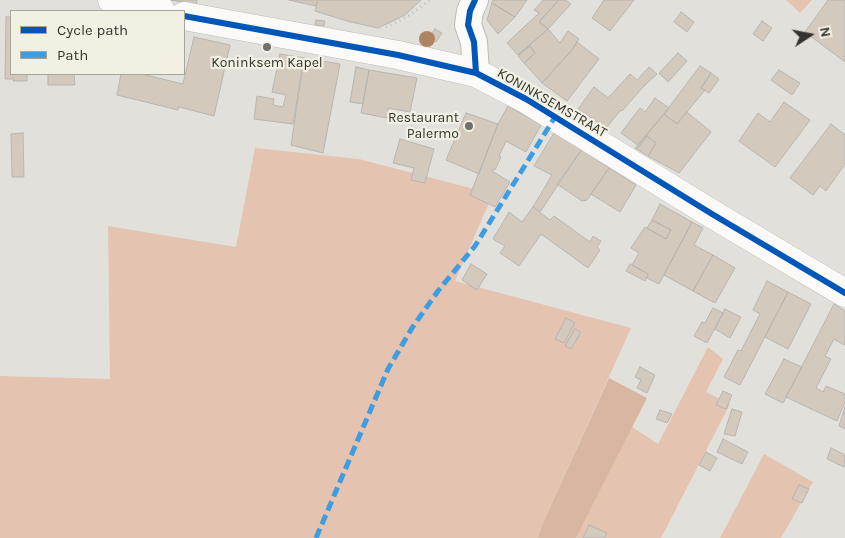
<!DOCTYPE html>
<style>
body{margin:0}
#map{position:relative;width:845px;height:538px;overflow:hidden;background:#e2e0da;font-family:Karla,sans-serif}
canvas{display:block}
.legend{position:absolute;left:10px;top:10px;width:175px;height:65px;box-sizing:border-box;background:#f2f0e3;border:1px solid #a6a59b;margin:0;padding:6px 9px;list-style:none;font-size:15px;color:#35342f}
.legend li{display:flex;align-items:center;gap:10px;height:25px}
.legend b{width:25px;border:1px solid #a6a59b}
.north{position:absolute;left:785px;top:10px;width:50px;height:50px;-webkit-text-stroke:4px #f2f0e3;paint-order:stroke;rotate:79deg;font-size:14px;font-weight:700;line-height:20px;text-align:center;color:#35342f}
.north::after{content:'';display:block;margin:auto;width:18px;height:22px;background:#35342f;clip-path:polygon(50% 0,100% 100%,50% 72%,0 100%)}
</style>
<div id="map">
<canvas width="845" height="538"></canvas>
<ul class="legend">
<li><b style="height:6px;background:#0057b8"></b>Cycle path</li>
<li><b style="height:6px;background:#3e9de1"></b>Path</li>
</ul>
<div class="north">N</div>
</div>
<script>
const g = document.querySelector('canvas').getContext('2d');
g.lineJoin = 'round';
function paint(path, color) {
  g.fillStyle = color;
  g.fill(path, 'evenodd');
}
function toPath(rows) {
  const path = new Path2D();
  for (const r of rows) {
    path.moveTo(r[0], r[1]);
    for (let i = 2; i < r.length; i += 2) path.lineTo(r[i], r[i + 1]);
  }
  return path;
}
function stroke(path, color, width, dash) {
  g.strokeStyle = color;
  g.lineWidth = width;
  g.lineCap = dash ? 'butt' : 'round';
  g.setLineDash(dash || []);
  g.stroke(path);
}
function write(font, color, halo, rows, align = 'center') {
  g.font = font + ' Karla,sans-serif';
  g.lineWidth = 4.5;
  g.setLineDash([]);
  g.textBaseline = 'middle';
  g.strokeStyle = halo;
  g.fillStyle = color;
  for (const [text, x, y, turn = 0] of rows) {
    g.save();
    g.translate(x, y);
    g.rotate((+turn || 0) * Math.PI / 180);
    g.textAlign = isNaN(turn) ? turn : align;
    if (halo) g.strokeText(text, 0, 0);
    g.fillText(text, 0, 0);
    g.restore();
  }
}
paint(toPath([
 [786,0,812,0,800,13],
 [255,148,359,159,493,194,455,281,631,328,542,525,538,538,0,538,0,376,110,379,108,226,236,247],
 [708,347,723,359,706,392,730,404,661,538,576,538,632,427,658,444],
 [764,454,813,482,781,538,720,538]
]), '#e4c3b0');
paint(toPath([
 [609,378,647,398,576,538,538,538,542,525]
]), '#d9b6a1');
const building = toPath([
 [171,0,197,0,196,5,171,0],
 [289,0,318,0,316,6,289,0],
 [318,0,421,0,405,15,378,28,347,21,315,11,318,0],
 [493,0,527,0,515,17,492,3,493,0],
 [543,0,559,0,539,22,548,29,518,55,507,43,539,13,534,10,543,0],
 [559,0,565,0,571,4,548,29,539,22,559,0],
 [604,0,634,0,610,31,592,18,604,0],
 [828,0,845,0,845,62,805,32,828,0],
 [492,3,515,17,498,34,487,20,492,3],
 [681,12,694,22,687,32,674,22,681,12],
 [6,17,11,17,11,74,27,74,27,81,13,81,14,79,5,79,6,17],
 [316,20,325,21,324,26,315,25,316,20],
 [762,21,772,28,763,41,753,34,762,21],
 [435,29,442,33,436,42,429,37,435,29],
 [548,29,560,43,568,31,579,39,572,50,542,83,524,63,535,53,530,46,518,55,548,29],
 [194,37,230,45,214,116,179,107,178,110,117,95,121,74,142,74,183,84,194,37],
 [577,42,599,59,567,101,542,83,572,50,577,42],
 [530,46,535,53,524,63,518,56,530,46],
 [678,53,687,61,668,82,659,73,678,53],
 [280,54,304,58,293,124,254,119,257,96,274,99,273,105,283,107,286,95,272,92,280,54],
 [304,58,340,64,323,153,291,145,304,58],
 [700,66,711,73,701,88,705,90,677,124,664,114,700,66],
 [356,67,369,70,363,104,350,102,356,67],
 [649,67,657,74,644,86,622,111,621,110,606,128,578,109,594,87,608,98,630,74,637,80,649,67],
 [369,70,417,78,410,112,388,108,387,118,361,113,369,70],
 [779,70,800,83,792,95,771,80,779,70],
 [711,73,719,79,709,93,701,88,711,73],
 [48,74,74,74,75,85,48,85,48,74],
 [655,98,669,108,638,145,621,133,640,108,645,112,655,98],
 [784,102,810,120,775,167,739,141,758,113,770,122,784,102],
 [508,106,541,125,526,152,506,141,499,156,501,157,495,170,493,169,492,171,510,182,495,207,470,195,498,124,508,106],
 [687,112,711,132,679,173,648,156,656,143,647,136,637,149,635,148,664,114,677,124,687,112],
 [466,113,498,124,479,174,446,160,466,113],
 [831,124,845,135,845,164,826,191,820,186,813,195,790,178,831,124],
 [23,133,24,177,12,177,11,134,23,133],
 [554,133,582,149,540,212,533,207,552,175,534,166,554,133],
 [647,136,656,143,648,156,637,149,647,136],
 [400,139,434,149,425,183,411,180,414,168,393,163,400,139],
 [582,149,609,168,587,200,582,201,557,184,582,149],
 [609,168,636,185,620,212,591,194,609,168],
 [660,204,692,222,659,284,647,278,648,274,632,265,639,253,631,248,645,227,666,239,671,230,652,220,660,204],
 [533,207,550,220,554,216,590,242,593,236,601,241,597,247,600,250,588,268,541,234,519,266,500,253,505,246,493,239,509,212,522,222,533,207],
 [652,220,671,230,666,239,647,228,652,220],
 [692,222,703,228,694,245,713,255,693,291,664,275,692,222],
 [713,255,735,268,715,303,693,291,713,255],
 [471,264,487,274,477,290,462,280,471,264],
 [630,264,648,274,645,281,626,271,630,264],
 [767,281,788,292,740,385,724,377,738,350,741,351,760,314,753,310,767,281],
 [788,292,811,304,788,349,765,337,788,292],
 [834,304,845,311,845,344,844,345,834,339,825,356,831,359,816,388,823,392,826,386,845,394,845,402,837,421,786,397,834,304],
 [713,308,723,313,707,343,694,336,702,322,705,323,713,308],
 [725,309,741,317,730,338,715,329,725,309],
 [566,318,575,323,564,343,555,339,566,318],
 [575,329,581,332,571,349,565,346,575,329],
 [784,359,802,367,783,403,765,394,784,359],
 [640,367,655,375,647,393,637,388,641,380,635,377,640,367],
 [723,391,732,395,726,409,716,405,723,391],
 [845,407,845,429,839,426,845,407],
 [732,409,742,412,735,436,724,434,732,409],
 [660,410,672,414,667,423,656,419,660,410],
 [723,439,748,452,742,464,717,452,723,439],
 [831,448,845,455,844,467,827,459,831,448],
 [706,452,717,458,710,471,699,465,706,452],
 [799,485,809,489,802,503,792,499,799,485],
 [589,525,607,533,605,538,583,538,589,525]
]);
paint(building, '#d3cabd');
stroke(building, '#b7b5b1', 1);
const minor = toPath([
 [475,0,470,11,468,25,474,42,476,73]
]);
const tertiary = toPath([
 [112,0,161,11],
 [184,16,398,55,476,73,526,99,712,214,845,293]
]);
stroke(minor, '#bdbcb7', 28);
stroke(tertiary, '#bdbcb7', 29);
stroke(toPath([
 [386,27,407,17,430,0]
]), '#c1c1be', 3, [1, 4]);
stroke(minor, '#fbfaf9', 26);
stroke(tertiary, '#fbfaf9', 28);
stroke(toPath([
 [316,538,388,369,412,328,438,291,475,246,555,117]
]), '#3e9de1', 5, [10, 5]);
stroke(toPath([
 [475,0,470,11,468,25,474,42,476,73],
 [184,16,398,55,476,73,526,99,712,214,845,293]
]), '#0057b8', 6);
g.fillStyle = '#ae8562';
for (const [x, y] of [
 [427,39]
]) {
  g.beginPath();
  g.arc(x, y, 8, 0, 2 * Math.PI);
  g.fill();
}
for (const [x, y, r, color] of [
 [267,47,5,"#72706b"],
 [469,126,5,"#72706b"]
]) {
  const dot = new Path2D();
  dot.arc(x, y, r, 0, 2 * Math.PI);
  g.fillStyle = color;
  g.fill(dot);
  stroke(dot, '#f2f0e3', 2);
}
write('14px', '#35342f', '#f2f0e3', [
 ["Koninksem Kapel",267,63],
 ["Restaurant",459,118,"right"],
 ["Palermo",459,134,"right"]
]);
write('14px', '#35342f', '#f2f0e3', [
 ["KONINKSEMSTRAAT",552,103,30]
]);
</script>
